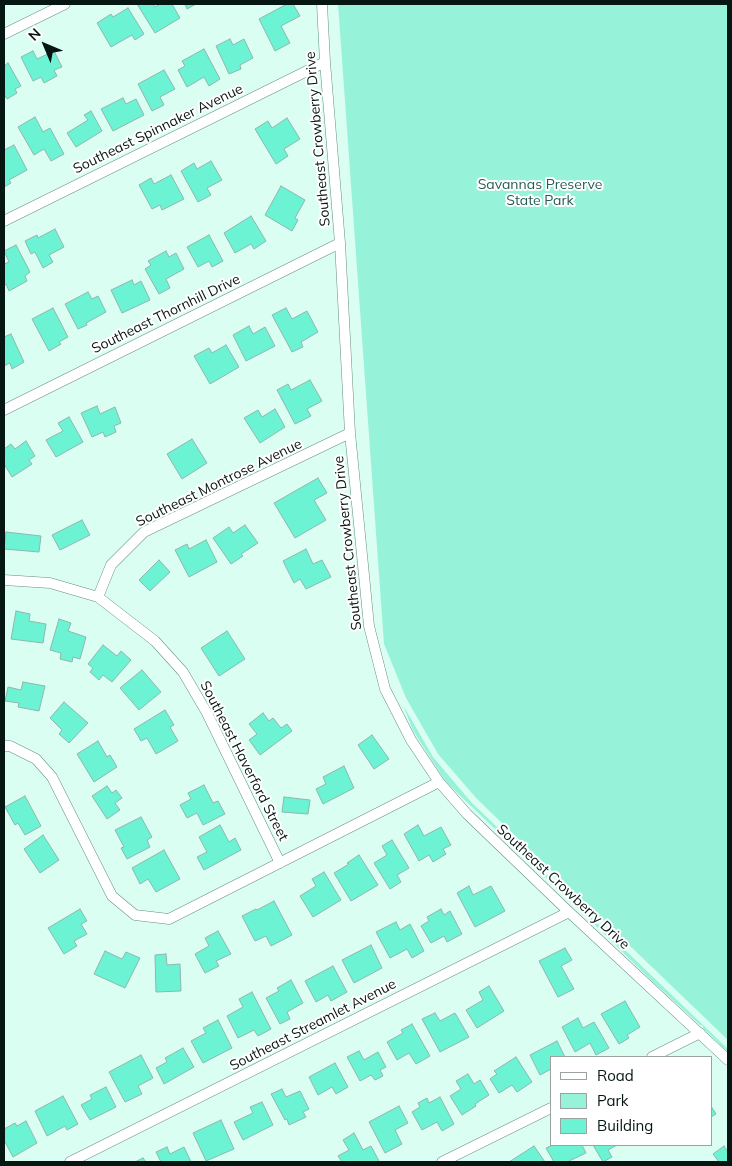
<!DOCTYPE html>
<style>
body{margin:0}
#map{position:relative;width:732px;height:1166px;overflow:hidden;background:#dbfef3;font-family:Mulish,sans-serif}
canvas{display:block}
.frame{position:absolute;inset:0;border:5px solid #061612;pointer-events:none}
.legend{position:absolute;left:550px;top:1056px;width:162px;height:90px;box-sizing:border-box;background:#fff;border:1px solid #9ba2a0;margin:0;padding:6px 9px;list-style:none;font-size:15px;color:#061612}
.legend li{display:flex;align-items:center;gap:10px;height:25px}
.legend b{width:25px;border:1px solid #9ba2a0}
.north{position:absolute;left:20px;top:20px;width:50px;height:50px;-webkit-text-stroke:4px #fff;paint-order:stroke;rotate:315deg;font-size:14px;font-weight:700;line-height:20px;text-align:center;color:#061612}
.north::after{content:'';display:block;margin:auto;width:18px;height:22px;background:#061612;clip-path:polygon(50% 0,100% 100%,50% 72%,0 100%)}
</style>
<div id="map">
<canvas width="732" height="1166"></canvas>
<div class="frame"></div>
<ul class="legend">
<li><b style="height:6px;background:#fff"></b>Road</li>
<li><b style="height:14px;background:#97f2da"></b>Park</li>
<li><b style="height:14px;background:#6cf3d4"></b>Building</li>
</ul>
<div class="north">N</div>
</div>
<script>
const g = document.querySelector('canvas').getContext('2d');
g.lineJoin = 'round';
function paint(path, color) {
  g.fillStyle = color;
  g.fill(path, 'evenodd');
}
function toPath(rows) {
  const path = new Path2D();
  for (const r of rows) {
    path.moveTo(r[0], r[1]);
    for (let i = 2; i < r.length; i += 2) path.lineTo(r[i], r[i + 1]);
  }
  return path;
}
function stroke(path, color, width, dash) {
  g.strokeStyle = color;
  g.lineWidth = width;
  g.lineCap = dash ? 'butt' : 'round';
  g.setLineDash(dash || []);
  g.stroke(path);
}
function write(font, color, halo, rows, align = 'center') {
  g.font = font + ' Mulish,sans-serif';
  g.lineWidth = 4;
  g.setLineDash([]);
  g.textBaseline = 'middle';
  g.strokeStyle = halo;
  g.fillStyle = color;
  for (const [text, x, y, turn = 0] of rows) {
    g.save();
    g.translate(x, y);
    g.rotate((+turn || 0) * Math.PI / 180);
    g.textAlign = isNaN(turn) ? turn : align;
    if (halo) g.strokeText(text, 0, 0);
    g.fillText(text, 0, 0);
    g.restore();
  }
}
paint(toPath([
 [338,4,728,4,728,1040,477,799,438,754,406,698,384,644],
 [403,705,433,757,472,803,728,1049,728,1052,705,1030,702,1025,700,1025,652,981,578,908,450,786,444,779,417,737,412,728]
]), '#97f2da');
const building = toPath([
 [137,4,153,4,155,7,160,4,172,4,180,18,155,33,137,4],
 [185,4,196,4,187,9,185,4],
 [287,4,293,4,300,16,281,26,290,43,275,51,259,19,287,4],
 [128,8,144,34,135,40,132,35,111,47,97,23,111,14,113,17,128,8],
 [230,39,233,45,244,39,253,58,240,65,241,69,229,74,216,46,230,39],
 [204,49,220,79,209,86,204,77,187,87,178,70,185,66,182,61,204,49],
 [33,51,37,59,54,51,62,67,54,70,57,76,44,83,41,77,33,81,21,57,33,51],
 [8,63,21,86,15,89,17,93,7,99,4,94,4,66,8,63],
 [164,70,175,89,160,97,164,105,152,111,138,84,164,70],
 [123,98,126,104,136,99,144,115,113,131,101,109,123,98],
 [91,111,102,131,76,147,67,133,88,120,84,115,91,111],
 [35,117,43,132,50,128,64,154,51,161,44,149,34,155,18,127,35,117],
 [287,118,300,139,284,149,288,156,276,164,255,129,268,121,272,128,287,118],
 [14,145,27,170,9,180,11,183,4,187,4,150,14,145],
 [211,161,222,180,207,188,211,195,198,202,181,171,194,163,197,169,211,161],
 [171,175,184,199,162,210,160,205,152,209,139,185,151,178,154,184,171,175],
 [281,186,305,200,295,218,298,220,292,231,265,215,281,186],
 [251,216,266,241,254,249,251,244,235,253,224,233,251,216],
 [55,229,64,247,49,255,53,262,43,268,35,252,31,254,25,241,37,235,38,238,55,229],
 [209,235,223,261,212,267,209,261,198,267,187,247,209,235],
 [16,245,30,272,25,276,27,281,9,291,6,284,4,286,4,264,9,262,4,251,16,245],
 [166,251,169,257,176,253,184,269,166,279,170,288,159,294,145,269,151,265,148,261,166,251],
 [132,280,134,285,141,281,150,300,122,313,111,290,132,280],
 [88,292,92,299,98,296,106,312,86,323,87,325,78,329,65,304,88,292],
 [53,308,68,337,59,342,61,344,49,351,32,319,53,308],
 [286,308,292,319,307,311,318,332,301,342,303,347,292,352,272,315,286,308],
 [249,326,253,334,265,327,275,346,246,361,233,335,249,326],
 [11,334,24,362,12,369,10,363,4,366,4,337,11,334],
 [226,345,239,367,210,384,194,356,209,348,212,353,226,345],
 [310,380,322,401,307,409,311,416,295,424,277,390,288,384,291,390,310,380],
 [97,406,100,414,115,407,121,423,114,426,116,432,105,437,103,432,92,437,81,413,97,406],
 [275,409,285,427,260,443,244,418,258,410,262,417,275,409],
 [69,417,83,442,56,457,46,440,63,431,58,423,69,417],
 [192,439,207,463,182,479,167,454,192,439],
 [26,441,35,456,29,460,32,464,12,477,4,464,4,449,11,444,15,449,26,441],
 [318,478,327,493,314,500,326,520,295,538,274,503,318,478],
 [82,520,90,535,60,550,52,535,82,520],
 [245,525,258,543,241,554,243,556,231,564,213,538,229,527,233,533,245,525],
 [6,532,41,536,39,552,4,549,6,532],
 [206,540,217,562,189,577,175,550,187,544,189,549,206,540],
 [306,549,313,564,322,560,331,577,306,589,300,579,294,583,283,561,306,549],
 [159,560,170,572,150,591,139,580,159,560],
 [16,611,30,614,29,621,46,624,43,643,11,639,16,611],
 [59,619,71,623,68,631,86,637,80,659,73,657,72,662,60,659,61,653,50,650,59,619],
 [227,631,245,659,219,676,201,648,227,631],
 [103,645,117,656,121,651,131,660,112,682,103,675,99,680,90,672,93,668,88,664,103,645],
 [142,670,161,692,139,710,120,688,142,670],
 [23,682,45,686,39,711,18,707,19,703,5,701,8,687,21,690,23,682],
 [64,702,88,723,69,743,59,734,62,730,50,718,64,702],
 [165,710,174,725,170,727,178,741,156,754,147,738,141,741,134,729,165,710],
 [263,713,269,721,273,718,281,728,287,724,292,731,260,755,249,740,257,734,249,724,263,713],
 [372,735,389,759,374,769,358,745,372,735],
 [98,741,107,757,110,755,117,767,94,782,77,754,98,741],
 [344,766,354,788,323,804,316,789,326,784,323,777,344,766],
 [204,785,213,803,218,801,225,814,203,825,197,813,187,818,180,805,191,799,188,793,204,785],
 [107,786,112,793,116,790,122,798,115,803,120,810,107,819,92,796,107,786],
 [25,796,41,826,25,835,18,823,15,825,5,807,25,796],
 [284,797,310,800,308,814,282,812,284,797],
 [141,817,152,837,147,840,150,847,127,859,121,848,124,847,115,830,141,817],
 [220,825,229,842,235,838,241,850,204,870,197,857,207,852,199,837,220,825],
 [418,825,424,836,441,827,451,845,443,849,446,854,433,862,429,855,419,861,404,834,418,825],
 [43,835,59,860,40,873,24,849,43,835],
 [392,840,409,868,397,875,401,882,390,889,374,863,387,855,382,846,392,840],
 [164,850,180,879,156,892,148,879,140,884,132,868,164,850],
 [359,855,378,885,351,901,334,873,349,864,347,863,359,855],
 [324,872,341,900,313,917,300,896,316,886,312,879,324,872],
 [469,886,473,895,491,886,505,911,475,927,457,893,469,886],
 [274,901,292,935,271,946,266,936,255,941,242,916,256,909,257,910,274,901],
 [80,909,87,921,81,924,87,934,74,941,77,946,64,954,48,928,80,909],
 [441,909,444,915,450,911,462,934,447,942,444,936,431,943,421,926,429,921,427,917,441,909],
 [396,922,400,930,410,924,424,951,412,958,407,949,390,958,376,932,396,922],
 [218,931,231,954,216,961,219,966,205,973,195,954,209,946,205,938,218,931],
 [371,945,382,968,354,983,342,960,371,945],
 [565,948,572,960,561,966,574,989,558,997,539,961,565,948],
 [105,951,122,959,126,952,140,958,125,988,94,974,105,951],
 [166,954,167,965,180,964,181,991,156,992,155,955,166,954],
 [333,966,347,992,331,1001,328,995,316,1002,305,981,333,966],
 [291,980,303,1003,287,1012,290,1019,280,1024,266,998,279,991,277,988,291,980],
 [489,986,504,1011,477,1028,466,1010,483,1000,479,992,489,986],
 [252,992,271,1029,258,1036,254,1030,238,1038,227,1016,243,1007,239,999,252,992],
 [625,1001,640,1027,627,1035,629,1038,619,1044,601,1014,625,1001],
 [435,1013,440,1021,455,1013,469,1037,440,1052,422,1019,435,1013],
 [578,1018,583,1028,594,1022,609,1048,596,1055,590,1043,575,1052,562,1027,578,1018],
 [218,1020,232,1048,203,1063,191,1041,206,1033,203,1028,218,1020],
 [412,1024,430,1056,416,1064,409,1053,397,1060,387,1042,403,1033,401,1030,412,1024],
 [557,1041,565,1057,551,1057,551,1069,540,1075,530,1055,557,1041],
 [183,1048,194,1067,164,1084,156,1068,167,1062,165,1058,183,1048],
 [359,1051,364,1060,378,1052,386,1067,380,1070,383,1076,375,1080,371,1075,360,1081,347,1057,359,1051],
 [141,1055,153,1078,138,1086,142,1094,125,1102,109,1072,141,1055],
 [516,1057,532,1082,517,1092,512,1085,499,1093,490,1079,497,1074,494,1071,516,1057],
 [335,1063,348,1087,336,1094,332,1087,318,1095,309,1077,335,1063],
 [468,1074,474,1084,480,1080,489,1095,475,1104,476,1106,462,1115,450,1096,461,1089,456,1081,468,1074],
 [106,1087,116,1107,90,1120,81,1105,92,1099,90,1095,106,1087],
 [282,1089,286,1097,300,1091,309,1109,303,1112,306,1117,289,1125,287,1119,285,1120,271,1094,282,1089],
 [63,1096,78,1124,67,1130,65,1126,47,1136,35,1111,63,1096],
 [440,1097,454,1124,442,1131,437,1122,422,1130,412,1112,420,1107,418,1103,427,1098,429,1103,440,1097],
 [262,1102,273,1125,243,1140,234,1122,253,1113,250,1107,262,1102],
 [399,1106,408,1123,395,1130,402,1144,385,1153,369,1122,399,1106],
 [711,1106,716,1114,711,1117,711,1106],
 [221,1120,234,1149,206,1161,193,1133,221,1120],
 [26,1121,37,1143,13,1157,4,1140,4,1129,15,1123,17,1126,26,1121],
 [354,1133,363,1150,371,1146,379,1161,377,1162,342,1162,338,1156,349,1150,343,1140,354,1133],
 [553,1145,582,1145,586,1153,567,1162,554,1162,546,1148,553,1145],
 [593,1145,617,1145,608,1150,612,1157,603,1162,593,1145],
 [534,1146,545,1162,509,1162,534,1146],
 [724,1146,728,1152,728,1162,719,1162,713,1154,724,1146],
 [167,1147,170,1154,184,1147,191,1162,161,1162,156,1152,167,1147],
 [143,1158,146,1162,135,1162,143,1158]
]);
paint(building, '#6cf3d4');
stroke(building, '#8eb7ac', 1);
const street = toPath([
 [322,4,325,62,340,243,350,433,369,626,385,689,411,740,439,782,467,814,569,912,728,1060],
 [4,34,65,4],
 [4,221,325,62],
 [4,410,340,243],
 [4,580,50,583,98,597,155,641,183,672,207,713,280,863],
 [98,597,111,565,144,532,350,433],
 [4,746,10,746,36,759,52,777,112,896,135,915,169,919,439,782],
 [652,1057,700,1033],
 [70,1162,569,912],
 [442,1162,551,1108]
]);
stroke(street, '#668e83', 11);
stroke(street, '#fff', 10);
write('14px', '#061612', '#fff', [
 ["Southeast Spinnaker Avenue",158,129,-26],
 ["Southeast Crowberry Drive",318,139,-95],
 ["Southeast Thornhill Drive",166,314,-26],
 ["Southeast Montrose Avenue",219,483,-26],
 ["Southeast Crowberry Drive",348,543,-96],
 ["Southeast Haverford Street",244,761,63],
 ["Southeast Crowberry Drive",563,887,43],
 ["Southeast Streamlet Avenue",313,1025,-27]
]);
write('14px', '#255d50', '#fff', [
 ["Savannas Preserve",540,185],
 ["State Park",540,201]
]);
</script>
